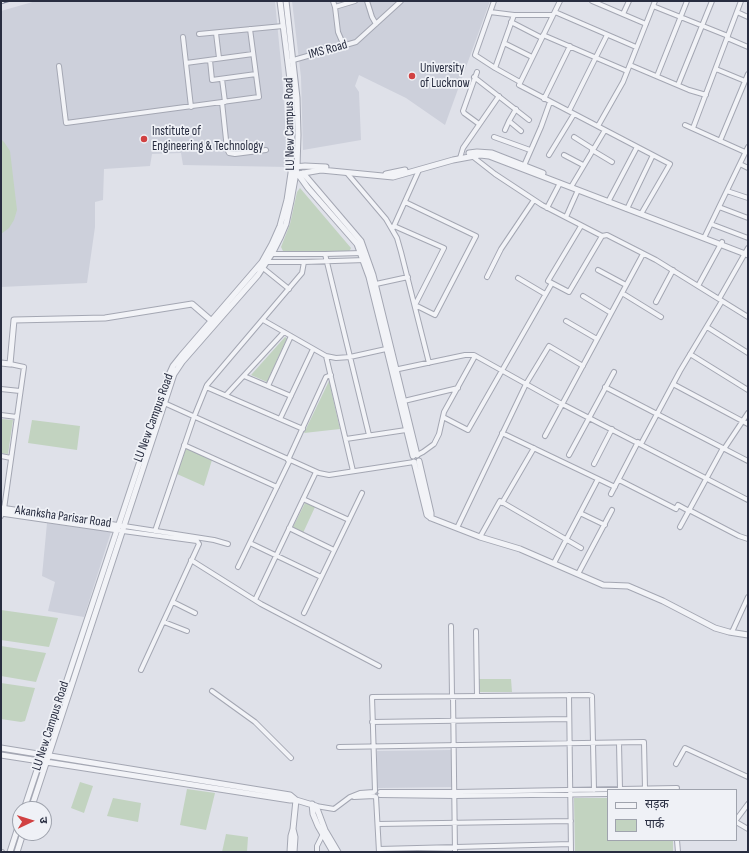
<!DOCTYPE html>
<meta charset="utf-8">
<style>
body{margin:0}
#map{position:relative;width:749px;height:853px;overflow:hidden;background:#dfe1e9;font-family:"Sofia Sans Condensed","Noto Sans Devanagari",sans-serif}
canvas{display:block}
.frame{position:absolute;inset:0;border:2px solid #282d40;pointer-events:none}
.legend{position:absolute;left:607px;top:789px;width:130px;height:52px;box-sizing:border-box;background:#eff1f6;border:1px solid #9fa3ad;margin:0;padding:5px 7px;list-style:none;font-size:12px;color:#282d40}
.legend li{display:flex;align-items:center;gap:8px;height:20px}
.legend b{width:20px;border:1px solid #9fa3ad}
.north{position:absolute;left:12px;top:801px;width:40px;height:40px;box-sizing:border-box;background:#eff1f6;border:1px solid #9fa3ad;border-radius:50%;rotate:86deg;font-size:11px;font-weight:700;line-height:16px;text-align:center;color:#282d40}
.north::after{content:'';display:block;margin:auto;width:14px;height:18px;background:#d14142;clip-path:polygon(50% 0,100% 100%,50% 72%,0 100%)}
</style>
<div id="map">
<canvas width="749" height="853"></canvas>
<div class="frame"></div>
<ul class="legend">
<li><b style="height:5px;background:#f2f3f7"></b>सड़क</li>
<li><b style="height:11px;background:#c2d3c0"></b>पार्क</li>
</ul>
<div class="north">उ</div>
</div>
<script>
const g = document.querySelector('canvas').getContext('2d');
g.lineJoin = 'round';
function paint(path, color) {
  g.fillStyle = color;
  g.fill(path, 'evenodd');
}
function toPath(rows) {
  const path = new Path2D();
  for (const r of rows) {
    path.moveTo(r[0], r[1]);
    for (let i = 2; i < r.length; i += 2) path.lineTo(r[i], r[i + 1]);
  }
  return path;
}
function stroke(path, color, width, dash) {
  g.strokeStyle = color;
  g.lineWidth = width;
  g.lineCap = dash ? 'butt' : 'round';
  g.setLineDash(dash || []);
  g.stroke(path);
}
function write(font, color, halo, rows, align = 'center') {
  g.font = font + ' "Sofia Sans Condensed",sans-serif';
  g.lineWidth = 3.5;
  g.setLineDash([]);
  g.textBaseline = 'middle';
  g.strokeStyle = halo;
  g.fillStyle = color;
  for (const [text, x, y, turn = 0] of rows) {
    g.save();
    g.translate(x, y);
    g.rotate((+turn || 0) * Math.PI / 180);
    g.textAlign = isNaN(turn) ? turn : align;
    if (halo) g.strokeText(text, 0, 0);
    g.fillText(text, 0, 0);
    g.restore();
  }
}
paint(toPath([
 [36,1,275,1,282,74,288,167,183,165,181,153,152,154,150,166,104,169,103,200,95,202,95,227,87,283,1,287,1,11],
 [292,1,490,1,445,125,406,98,359,75,355,86,359,92,361,140,303,150,301,77],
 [47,523,111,532,84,617,48,611,55,582,42,576],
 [451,750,452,787,377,788,377,751]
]), '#cdd0db');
paint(toPath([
 [1,139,4,142,10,151,17,210,14,220,9,228,1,234],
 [300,188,351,248,349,252,284,253,281,247,290,224,297,192],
 [285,337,287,338,267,382,251,375],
 [329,381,340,429,304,433],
 [1,419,13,420,8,454,1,453],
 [32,420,80,426,77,450,28,443],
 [185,448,212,460,204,486,177,474],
 [305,503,315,507,303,533,293,527],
 [1,610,58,618,49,647,1,640],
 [1,646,46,653,36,682,1,676],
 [479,679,511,679,512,692,480,692],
 [1,683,35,688,25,721,21,722,1,719],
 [80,782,93,786,84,813,71,808],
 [187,789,215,793,206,830,180,825],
 [113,798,141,803,138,822,107,816],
 [574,798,608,798,608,840,673,840,673,852,575,852],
 [226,834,248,837,247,852,222,852]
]), '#c2d3c0');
const minor = toPath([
 [333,1,335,7,355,1],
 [367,1,372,17,376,24],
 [494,1,475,55,495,68],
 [560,1,519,85,670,164,641,214],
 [592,1,646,24],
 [653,6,728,36],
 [335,7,338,32,344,46],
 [490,12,514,15,553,15],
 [555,12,636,47],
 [737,12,748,17],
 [623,14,629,1],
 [514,15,495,68,520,82],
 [511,22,542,38],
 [216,33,219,58],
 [199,34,283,26],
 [543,35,627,71],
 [183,37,191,107],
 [727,38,748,47],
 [504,43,532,57],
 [210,60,212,80,256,74],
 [290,61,356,42,401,1],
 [186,63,253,54],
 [630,65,689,90,706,95],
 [59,66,66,123,259,97,250,29],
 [716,69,745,81],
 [477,72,463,111,464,113,479,124],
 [657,76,687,1],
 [474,77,529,120],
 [222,79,225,102],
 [678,85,712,1],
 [544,99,570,46],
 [222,102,227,149,229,153,235,154,266,150],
 [569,111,607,35],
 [509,121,521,131],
 [685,125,745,152],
 [598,126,623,82,655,1],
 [693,128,741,1],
 [505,130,509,121,516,109],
 [494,137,530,150],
 [574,137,593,149],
 [720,141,748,74],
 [592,150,612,162],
 [549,155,574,114],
 [564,155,583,165],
 [472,156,495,174,542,205,602,236,607,235,656,260,748,317],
 [460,158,463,148,499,96],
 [740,164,748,168],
 [523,168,541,127,550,102],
 [347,173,386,219,397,238,401,252,429,363],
 [571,187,605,130],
 [727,191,748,198],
 [608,202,637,147],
 [719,207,748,218],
 [547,208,560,183],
 [627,209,653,155],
 [566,217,578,190],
 [711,224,748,238],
 [394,226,444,248,415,305,435,315,476,236,405,202],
 [581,226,548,281,569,292,602,236],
 [393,228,419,170],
 [704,238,748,147],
 [269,254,325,254,362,253],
 [325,254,369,435],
 [264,262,304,262,365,260],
 [263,268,289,289],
 [598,270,626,285],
 [487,277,501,249,534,200],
 [518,278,545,294],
 [376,284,408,277],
 [698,286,722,242],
 [622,293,661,317],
 [583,296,611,313],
 [719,299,748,248],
 [656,302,673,270],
 [263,320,326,356,336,358,350,357,386,349],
 [566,321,597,339],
 [707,327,748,353],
 [690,354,748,390],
 [326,356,353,471],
 [394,370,465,355,474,355,562,404,748,500],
 [244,376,291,396],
 [673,384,748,424],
 [268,386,291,336],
 [206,387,303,429],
 [605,387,748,461],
 [1,389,20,391],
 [226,395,284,332],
 [404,401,458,388],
 [162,402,319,473,329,475,414,462],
 [1,415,17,417],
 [443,417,468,430,552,283],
 [280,419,313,349],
 [502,433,615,487],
 [545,436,643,254],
 [346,439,406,430],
 [641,444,680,371,722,301],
 [184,445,277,487],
 [724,449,748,413],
 [417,455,423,452,434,444,439,434,444,412,475,356],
 [569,455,614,372],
 [1,456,11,458],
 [288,460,326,377,331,375],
 [594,464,612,429],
 [619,480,676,509,678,505,689,511],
 [611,494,638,442],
 [303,499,349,520],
 [502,503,534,448],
 [689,510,739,536,748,539],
 [580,513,605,525],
 [1,516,4,509,24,367,10,364],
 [124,526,214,540,228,544],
 [680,527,723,448],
 [289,528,334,550],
 [457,528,526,384,549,346,583,366],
 [123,531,197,541,199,544,141,670],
 [155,531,194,417,207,385,302,273,304,262],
 [480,537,500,501,581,548],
 [250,543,321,577],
 [191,560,261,604,379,666],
 [554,563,598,479],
 [238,567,290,460],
 [578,574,612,510],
 [255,600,316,472],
 [173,602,195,613],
 [304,613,362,493],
 [164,622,187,631],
 [451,626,452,696],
 [476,631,477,696],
 [732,632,748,597],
 [212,691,255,722,291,758],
 [569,695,571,852],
 [453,696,455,852],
 [372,722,569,719],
 [619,743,620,789],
 [339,747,644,742,645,789],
 [676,764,685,748,748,777],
 [375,791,372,697,589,695,592,696,594,790],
 [380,792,455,792,677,788],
 [380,795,455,796,608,794],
 [354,797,374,796],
 [376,797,379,852],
 [316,806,334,809,350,797,360,793,374,792],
 [736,820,748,804],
 [736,822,748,829],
 [378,824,571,821],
 [677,840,678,852],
 [379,849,571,844],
 [1,852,2,852],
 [317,852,317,846,323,834]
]);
const tertiary = toPath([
 [469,153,477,152,492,153,543,173],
 [294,167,305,166,326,167],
 [293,173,298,174,321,170,393,177,453,160,480,155,489,156,748,255],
 [303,173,361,241,373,275,417,455],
 [298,174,308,188,357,244,369,277,413,456],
 [386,174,405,170],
 [1,363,10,364,14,320,105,318,192,304,214,323],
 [419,461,431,513,431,518],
 [414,462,427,515,431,518,480,537,520,549,603,585,628,586,663,601,715,628,729,632,748,635],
 [1,508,121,526],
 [1,513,118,530],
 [1,748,290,795,296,800,316,806,325,830,338,852],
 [1,755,290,800,296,800],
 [312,804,313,814,318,826,333,852],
 [24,809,168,377,173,366,181,356,262,262,272,244,280,226,287,200,291,173,292,130,292,95,280,1],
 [31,809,174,374,182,362,258,275,273,252,280,238,286,224,291,201,297,167,298,135,297,98,286,1],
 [293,829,295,837,294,852],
 [10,852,20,821],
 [17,852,23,833],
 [290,852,291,836,293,829,296,800]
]);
stroke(minor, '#a4a7b3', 6);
stroke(tertiary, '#a4a7b3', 7);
stroke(minor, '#f2f3f7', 4);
stroke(tertiary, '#f2f3f7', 5);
const rail = toPath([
 [1,3,8,1]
]);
stroke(rail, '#787e93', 2.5);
stroke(rail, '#eff1f6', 1, [3]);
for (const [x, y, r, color] of [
 [412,76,4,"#d14142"],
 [144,139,4,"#d14142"]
]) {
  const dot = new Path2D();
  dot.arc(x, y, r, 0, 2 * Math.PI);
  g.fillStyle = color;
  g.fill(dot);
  stroke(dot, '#eff1f6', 1.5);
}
write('13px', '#282d40', '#eff1f6', [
 ["IMS Road",328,50,-16],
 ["LU New Campus Road",290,124,-91],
 ["LU New Campus Road",154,418,-70],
 ["Akanksha Parisar Road",63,517,8],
 ["LU New Campus Road",51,726,-72]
]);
write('13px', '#282d40', '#eff1f6', [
 ["University",420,69],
 ["of Lucknow",420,84],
 ["Institute of",152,132],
 ["Engineering & Technology",152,147]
], 'left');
</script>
